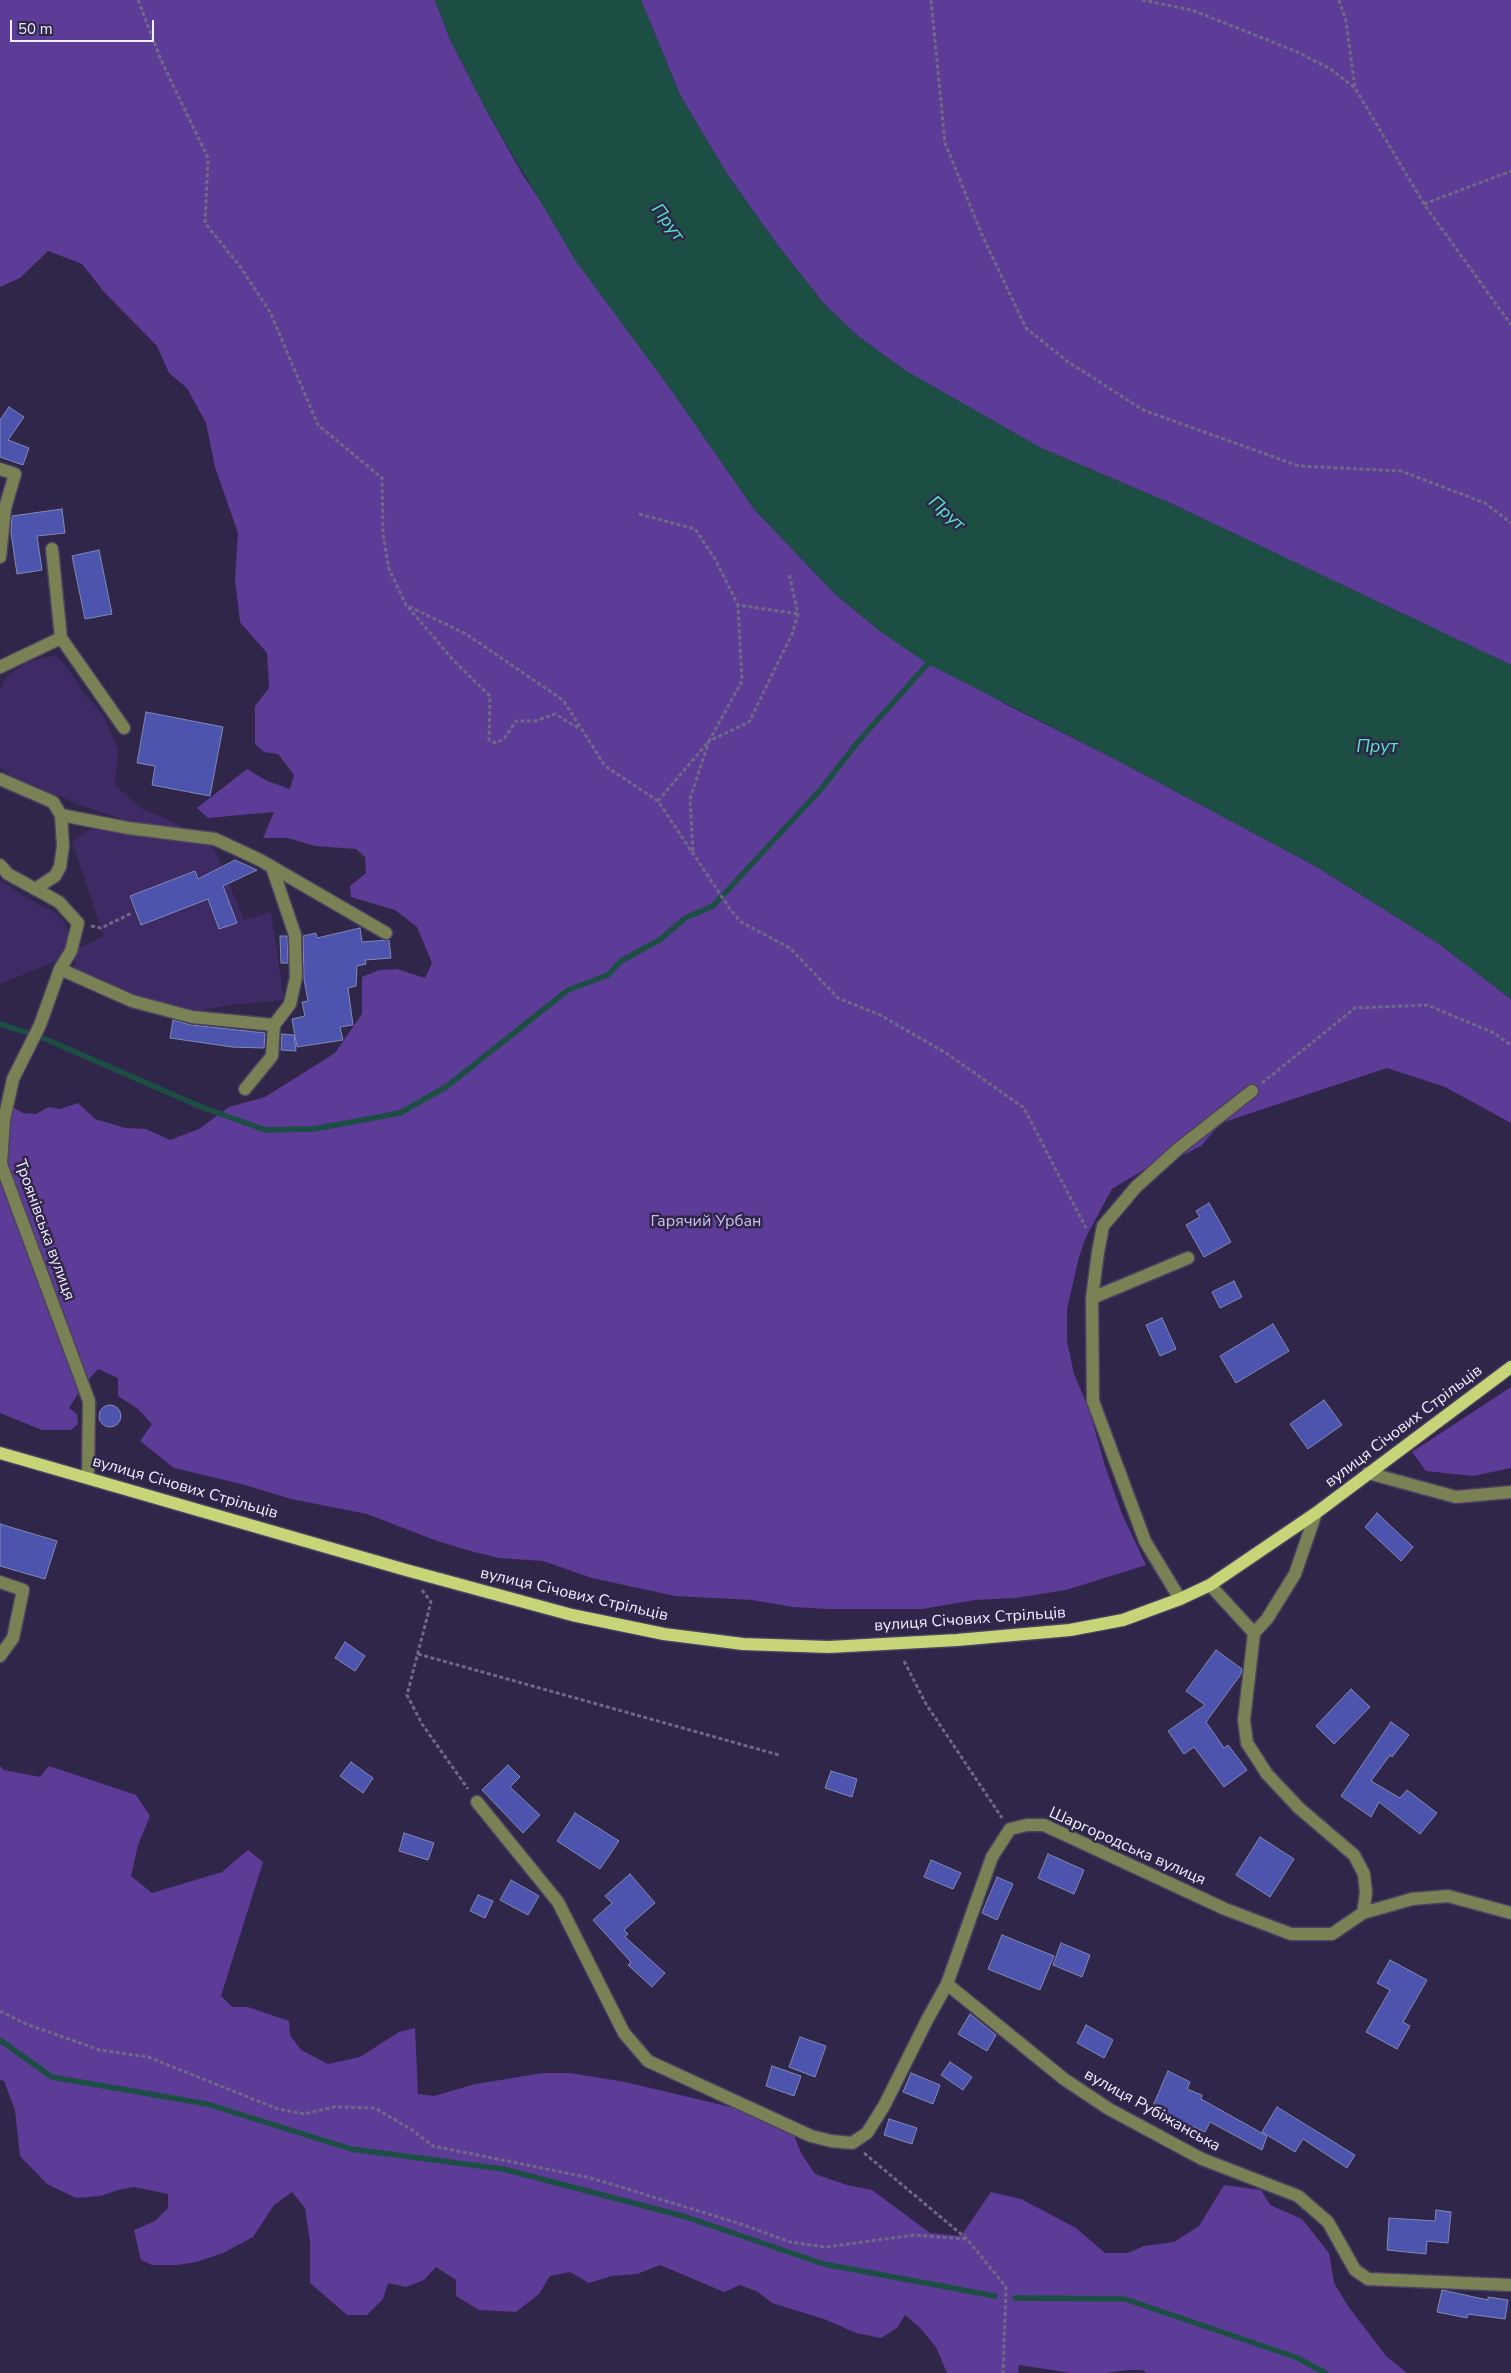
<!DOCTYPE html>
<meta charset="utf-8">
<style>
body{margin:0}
#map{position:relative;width:1511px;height:2373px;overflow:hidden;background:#302649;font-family:"Nunito Sans",sans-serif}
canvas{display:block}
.scale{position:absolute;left:10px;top:20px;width:144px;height:22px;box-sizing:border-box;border:2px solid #f0ecff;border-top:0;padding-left:6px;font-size:15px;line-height:18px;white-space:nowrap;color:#f0ecff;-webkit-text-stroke:4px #302649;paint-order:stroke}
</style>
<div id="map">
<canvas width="1511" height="2373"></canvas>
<div class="scale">50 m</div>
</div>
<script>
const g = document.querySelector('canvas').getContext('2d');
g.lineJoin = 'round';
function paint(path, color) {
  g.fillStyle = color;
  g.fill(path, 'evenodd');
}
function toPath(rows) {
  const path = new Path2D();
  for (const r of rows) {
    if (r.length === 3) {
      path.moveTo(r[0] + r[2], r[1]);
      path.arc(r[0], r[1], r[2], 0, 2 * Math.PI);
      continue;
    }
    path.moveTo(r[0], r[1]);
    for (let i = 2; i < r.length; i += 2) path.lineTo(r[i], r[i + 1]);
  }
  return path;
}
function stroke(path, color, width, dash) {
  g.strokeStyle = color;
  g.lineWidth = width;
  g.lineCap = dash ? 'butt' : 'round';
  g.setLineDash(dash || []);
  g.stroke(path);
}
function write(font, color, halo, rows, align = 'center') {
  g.font = font + ' "Nunito Sans",sans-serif';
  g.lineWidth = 5;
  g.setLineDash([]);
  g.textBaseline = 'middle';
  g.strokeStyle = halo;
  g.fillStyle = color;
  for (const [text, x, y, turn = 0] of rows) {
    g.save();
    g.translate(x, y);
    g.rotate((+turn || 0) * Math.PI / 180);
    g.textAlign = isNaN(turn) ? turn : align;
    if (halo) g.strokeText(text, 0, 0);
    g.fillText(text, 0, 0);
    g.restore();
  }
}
paint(toPath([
 [56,655,67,667,83,692,103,715,118,750,115,785,139,807,190,830,129,822,78,804,10,775,0,767,0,690,6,677,27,662],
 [90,829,212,844,244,920,271,912,284,1000,230,1005,191,1012,134,995,74,971,77,949,104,936,72,842],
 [0,880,30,900,54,912,62,919,69,932,66,946,56,961,0,984]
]), '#3e2b65');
paint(toPath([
 [0,0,435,0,449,37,485,108,524,177,754,509,834,593,881,632,1007,705,1115,759,1317,867,1439,944,1511,999,1511,1123,1445,1087,1387,1068,1221,1123,1201,1146,1183,1155,1150,1166,1112,1189,1086,1237,1079,1257,1067,1309,1067,1341,1074,1374,1089,1409,1105,1466,1122,1514,1146,1565,1066,1590,1015,1598,975,1600,922,1609,828,1609,793,1607,752,1600,675,1596,592,1578,543,1561,499,1558,474,1552,437,1541,367,1514,291,1499,245,1485,174,1468,140,1441,152,1424,138,1409,118,1396,118,1378,98,1369,82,1387,69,1408,77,1414,78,1424,71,1430,42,1430,0,1413,0,1102,2,1101,23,1113,36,1114,49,1107,60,1109,78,1103,95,1119,125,1128,146,1129,170,1140,199,1129,229,1107,265,1097,335,1053,362,1014,362,977,379,970,397,969,425,978,432,963,417,927,395,910,351,897,350,886,366,873,365,857,356,849,315,846,288,838,263,838,274,812,208,818,197,808,247,769,267,781,290,789,294,775,278,754,264,752,255,744,255,706,269,688,267,653,240,622,235,579,238,533,215,467,206,423,187,388,169,373,157,346,105,293,82,264,48,251,20,278,0,287],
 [641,0,1511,0,1511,665,1170,503,1041,448,906,371,859,337,825,305,776,243,727,174,680,95],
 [1511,1387,1511,1468,1473,1476,1426,1471,1412,1452],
 [0,1766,4,1770,40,1777,49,1766,136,1795,150,1816,138,1845,131,1876,152,1893,222,1872,248,1850,263,1862,221,1996,232,2007,248,2007,289,2021,290,2035,301,2050,328,2064,360,2057,399,2032,415,2028,418,2094,434,2096,475,2084,513,2078,543,2073,570,2073,625,2082,739,2109,792,2130,801,2153,815,2174,847,2185,872,2190,930,2233,961,2236,991,2192,1021,2199,1076,2228,1105,2253,1128,2253,1144,2246,1174,2242,1199,2226,1224,2185,1261,2190,1270,2205,1302,2219,1329,2253,1334,2283,1348,2306,1386,2356,1407,2373,1147,2373,1142,2370,1128,2370,1105,2373,1071,2373,1019,2365,1018,2373,947,2373,936,2347,920,2328,905,2315,897,2328,881,2338,856,2333,824,2319,772,2303,758,2292,740,2285,724,2292,660,2265,637,2274,612,2276,589,2283,570,2272,550,2276,539,2294,516,2312,479,2310,456,2296,456,2280,436,2267,424,2280,406,2287,388,2283,383,2299,367,2315,347,2315,310,2283,310,2242,305,2208,292,2192,274,2205,253,2237,223,2253,196,2262,177,2265,152,2265,141,2260,134,2230,155,2221,168,2208,168,2194,134,2187,118,2190,100,2196,76,2198,47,2184,20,2156,15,2110,4,2081,0,2080]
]), '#5c3c96');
paint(toPath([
 [435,0,641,0,680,95,727,174,776,243,825,305,859,337,906,371,1041,448,1170,503,1511,665,1511,999,1439,944,1317,867,1115,759,928,664,881,632,834,593,754,509,671,390,575,260,485,108,449,37]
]), '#1d4e43');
stroke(toPath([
 [0,1024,41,1037,199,1106,265,1130,314,1129,400,1113,446,1087,568,990,608,975,621,961,661,939,685,918,713,906,822,788,857,743,932,659],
 [0,2040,52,2077,207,2104,351,2149,503,2169,683,2216,824,2264,995,2296],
 [1015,2298,1125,2299,1298,2358,1325,2373]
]), '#1d4e43', 5.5);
const building = toPath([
 [9,407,24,417,8,440,29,448,23,465,0,457,0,420,9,407],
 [62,509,65,533,37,536,42,570,17,574,11,532,12,516,62,509],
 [99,550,112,614,85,619,72,556,99,550],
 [146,712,223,727,210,796,152,785,155,766,137,763,146,712],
 [235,860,257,870,223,886,237,923,219,929,208,899,141,925,130,896,195,871,198,879,235,860],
 [360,928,362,942,389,940,391,958,365,960,366,964,357,966,356,986,348,988,353,1025,340,1027,343,1040,297,1047,292,1019,305,1016,302,1002,308,1001,304,979,303,936,316,933,317,938,360,928],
 [280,936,287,936,288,963,281,963,280,936],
 [173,1020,191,1025,265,1033,264,1048,232,1047,170,1038,173,1020],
 [282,1034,294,1035,296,1051,281,1050,282,1034],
 [1209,1203,1231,1242,1204,1257,1186,1225,1200,1217,1196,1211,1209,1203],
 [1234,1281,1242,1297,1220,1308,1212,1292,1234,1281],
 [1162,1318,1176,1349,1160,1356,1146,1325,1162,1318],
 [1273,1324,1289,1351,1236,1383,1220,1356,1273,1324],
 [1324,1400,1342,1425,1308,1449,1290,1424,1324,1400],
 [110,1416,11],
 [1377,1513,1413,1547,1401,1561,1365,1527,1377,1513],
 [0,1524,57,1541,45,1579,0,1566,0,1524],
 [345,1642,365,1656,355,1671,335,1658,345,1642],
 [1216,1650,1242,1669,1241,1674,1206,1722,1224,1748,1228,1745,1247,1770,1224,1787,1194,1747,1184,1754,1168,1731,1205,1705,1186,1691,1216,1650],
 [1351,1689,1370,1707,1334,1744,1316,1726,1351,1689],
 [1391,1722,1409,1735,1392,1757,1390,1755,1371,1781,1400,1798,1407,1790,1437,1813,1420,1834,1379,1802,1371,1817,1341,1796,1391,1722],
 [351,1762,373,1778,363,1793,340,1776,351,1762],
 [508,1765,520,1777,510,1787,540,1815,523,1833,482,1790,508,1765],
 [831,1771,857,1779,852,1797,825,1788,831,1771],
 [575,1813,619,1841,600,1869,557,1841,575,1813],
 [404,1833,434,1843,428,1860,399,1851,404,1833],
 [1260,1837,1294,1859,1270,1897,1236,1875,1260,1837],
 [1048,1854,1084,1870,1074,1894,1038,1878,1048,1854],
 [931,1860,961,1873,953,1889,924,1877,931,1860],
 [630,1874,655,1903,624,1930,628,1934,625,1937,665,1973,652,1987,628,1965,631,1962,593,1920,612,1903,605,1896,630,1874],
 [997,1877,1013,1884,997,1920,982,1913,997,1877],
 [511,1880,539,1896,528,1915,500,1900,511,1880],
 [478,1895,493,1901,485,1918,470,1911,478,1895],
 [1002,1935,1054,1956,1040,1990,988,1969,1002,1935],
 [1061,1943,1090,1955,1082,1977,1053,1965,1061,1943],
 [1390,1960,1427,1980,1403,2022,1410,2026,1397,2049,1366,2032,1390,1990,1377,1983,1390,1960],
 [970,2014,996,2035,987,2051,958,2034,970,2014],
 [1086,2025,1113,2040,1104,2058,1077,2043,1086,2025],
 [800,2037,826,2046,815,2077,789,2067,800,2037],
 [950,2062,972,2077,963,2090,941,2075,950,2062],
 [772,2066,801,2076,794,2096,766,2086,772,2066],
 [1168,2071,1190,2082,1187,2089,1202,2095,1201,2099,1267,2136,1262,2150,1210,2122,1205,2132,1152,2108,1168,2071],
 [911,2073,940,2085,933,2104,903,2092,911,2073],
 [1277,2107,1355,2155,1347,2168,1303,2139,1295,2152,1262,2132,1277,2107],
 [889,2119,917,2128,912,2144,884,2135,889,2119],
 [1436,2210,1451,2212,1448,2243,1427,2241,1426,2254,1387,2250,1389,2218,1435,2221,1436,2210],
 [1442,2290,1488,2300,1488,2297,1508,2300,1505,2319,1468,2314,1467,2318,1437,2312,1442,2290]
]);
paint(building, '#4d54ae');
stroke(building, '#8189b2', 1);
const minor = toPath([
 [0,469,15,474,5,508,0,557],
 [61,638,124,728],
 [0,667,61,638,52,549],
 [0,779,53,802,61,815,63,846,60,867,55,876,35,889],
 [61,815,128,828,215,839,260,860,386,933],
 [0,865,8,874,59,902,78,923,71,951,60,969,40,1025,13,1079,4,1120,1,1164,89,1401,88,1477],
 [60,969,132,1001,192,1017,274,1025],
 [245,1089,272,1056,274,1025,290,1004,296,977,295,935,272,867],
 [1092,1298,1188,1258],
 [1368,1473,1456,1497,1511,1492],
 [0,1582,23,1590,13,1638,0,1656],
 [1210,1585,1254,1633,1244,1720,1247,1743,1267,1774,1299,1808,1354,1855,1364,1874,1366,1893,1363,1913],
 [1180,1599,1145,1541,1093,1401,1092,1298,1098,1252,1103,1226,1136,1187,1178,1149,1252,1091],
 [1254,1633,1267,1619,1295,1574,1316,1513],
 [477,1802,558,1902,624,2033,648,2061,811,2136,831,2141,852,2143,867,2133,884,2106,927,2020,947,1984,992,1857,1010,1829,1027,1825,1044,1825,1225,1909,1291,1934,1332,1934,1363,1913,1412,1899,1448,1896,1511,1913],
 [947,1984,1064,2079,1109,2109,1202,2159,1298,2196,1328,2222,1355,2270,1368,2279,1511,2285]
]);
const major = toPath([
 [0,1453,406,1570,572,1615,664,1634,743,1644,829,1647,957,1640,1070,1630,1123,1620,1180,1599,1210,1585,1316,1513,1511,1367]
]);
stroke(minor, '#4b4262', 15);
stroke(major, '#4b4262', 15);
stroke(toPath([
 [138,0,161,60,208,158,205,223,239,265,270,312,318,425,382,478,383,534,389,569,406,605,466,634,563,700,605,766,658,801,730,909,741,922,790,948,838,998,880,1015,946,1053,1024,1108,1086,1228],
 [931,0,945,143,982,235,1026,328,1067,361,1143,410,1299,466,1401,471,1485,503,1511,523],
 [1142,0,1192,10,1295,51,1329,68,1355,88,1424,204,1511,325],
 [1339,0,1346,21,1355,88],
 [1424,204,1511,171],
 [639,514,695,529,715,559,738,605,798,614],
 [408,607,454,661,490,696,489,740,496,743,504,739,516,721,535,721,555,714,580,729],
 [658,801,709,741,742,681,738,605],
 [693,851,690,799,709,741,749,722,792,634,798,614,789,573],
 [91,926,101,928,132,913],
 [1262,1083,1355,1008,1427,1005,1492,1032,1511,1045],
 [422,1590,431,1602,407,1695,422,1724,468,1789],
 [418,1654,779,1755],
 [904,1661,926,1704,1002,1818],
 [0,2011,26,2024,100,2050,148,2057,278,2109,304,2114,334,2107,375,2108,412,2130,433,2146,591,2178,738,2223,790,2242,826,2247,914,2235,967,2239],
 [864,2153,967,2239,1006,2287,1003,2373]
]), '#706886', 3, [4, 2.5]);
stroke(minor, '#7a8155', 12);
stroke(major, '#c7d578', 12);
write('16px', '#cbbfef', '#302649', [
 ["Гарячий Урбан",706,1222]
]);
write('16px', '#f0ecff', '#302649', [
 ["Троянівська вулиця",44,1230,70],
 ["вулиця Січових Стрільців",1404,1427,-37],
 ["вулиця Січових Стрільців",185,1488,16],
 ["вулиця Січових Стрільців",574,1595,13],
 ["вулиця Січових Стрільців",970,1620,-4],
 ["Шаргородська вулиця",1127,1847,24],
 ["вулиця Рубіжанська",1152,2111,29]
]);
write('italic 18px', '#4ee9c9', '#302649', [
 ["Прут",667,223,53],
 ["Прут",946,514,41],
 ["Прут",1377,748]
]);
</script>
